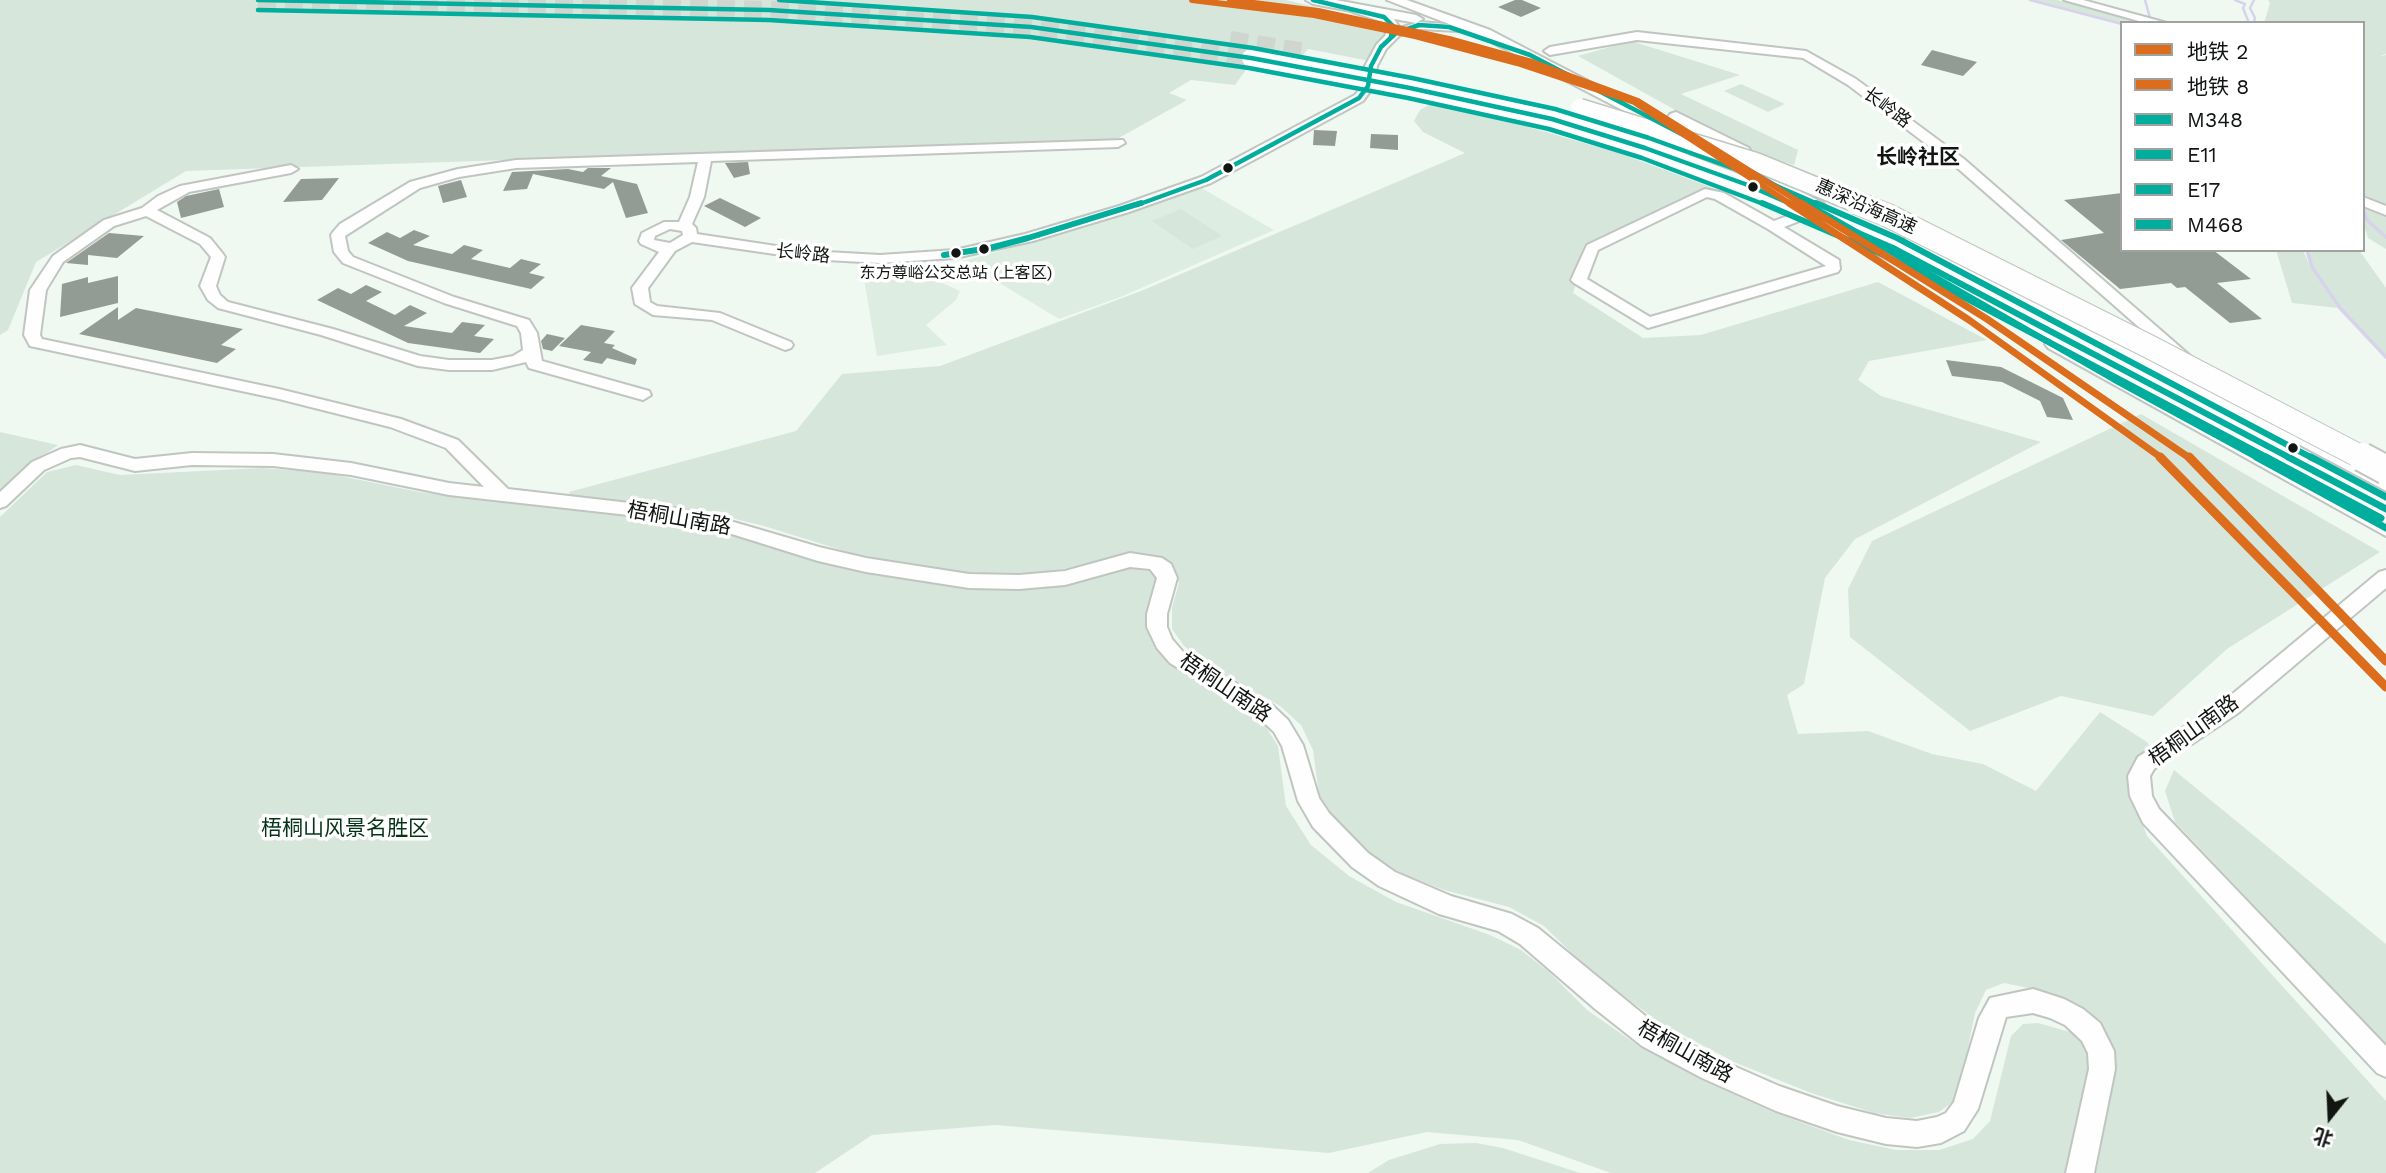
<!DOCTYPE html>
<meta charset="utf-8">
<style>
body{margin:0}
#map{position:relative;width:2386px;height:1173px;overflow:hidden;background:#f0f8f2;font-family:"Work Sans","Noto Sans SC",sans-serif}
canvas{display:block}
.legend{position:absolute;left:2120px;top:21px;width:245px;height:231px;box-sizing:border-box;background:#fff;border:2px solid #a0a2a0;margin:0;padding:9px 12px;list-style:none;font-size:21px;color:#111612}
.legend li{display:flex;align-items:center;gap:14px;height:35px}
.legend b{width:35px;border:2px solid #a0a2a0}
.north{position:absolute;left:2295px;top:1082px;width:70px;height:70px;-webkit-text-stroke:5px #fff;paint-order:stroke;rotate:198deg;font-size:19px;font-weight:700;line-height:28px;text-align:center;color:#111612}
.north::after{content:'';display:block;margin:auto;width:24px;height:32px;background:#111612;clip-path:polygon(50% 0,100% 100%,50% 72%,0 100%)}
</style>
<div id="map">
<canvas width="2386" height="1173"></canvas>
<ul class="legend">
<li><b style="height:9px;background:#db6d1c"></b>地铁 2</li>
<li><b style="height:9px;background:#db6d1c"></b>地铁 8</li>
<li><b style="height:9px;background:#01ad9c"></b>M348</li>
<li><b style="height:9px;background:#01ad9c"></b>E11</li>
<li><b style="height:9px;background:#01ad9c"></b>E17</li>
<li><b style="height:9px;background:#01ad9c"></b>M468</li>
</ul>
<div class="north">北</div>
</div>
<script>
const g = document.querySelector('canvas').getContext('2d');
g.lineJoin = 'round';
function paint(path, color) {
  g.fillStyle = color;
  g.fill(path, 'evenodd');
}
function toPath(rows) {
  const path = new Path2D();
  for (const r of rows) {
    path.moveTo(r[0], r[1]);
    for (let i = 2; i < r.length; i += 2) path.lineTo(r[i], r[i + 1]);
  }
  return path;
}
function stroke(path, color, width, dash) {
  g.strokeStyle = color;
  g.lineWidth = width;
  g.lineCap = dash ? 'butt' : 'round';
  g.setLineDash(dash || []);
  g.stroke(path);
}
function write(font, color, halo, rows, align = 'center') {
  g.font = font + ' "Work Sans","Noto Sans SC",sans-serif';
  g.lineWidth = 7;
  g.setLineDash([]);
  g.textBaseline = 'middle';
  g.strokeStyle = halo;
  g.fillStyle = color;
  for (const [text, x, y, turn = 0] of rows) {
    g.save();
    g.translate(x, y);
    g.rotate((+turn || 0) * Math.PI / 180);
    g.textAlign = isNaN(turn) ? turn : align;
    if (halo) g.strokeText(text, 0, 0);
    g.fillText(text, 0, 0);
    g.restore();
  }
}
paint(toPath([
 [1198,186,1274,230,1123,296,1059,319,963,261,1084,228],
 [864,279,936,280,960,291,956,300,926,325,947,345,877,356]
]), '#deede1');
paint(toPath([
 [0,0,1286,0,1382,23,1391,29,1370,61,1308,49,1296,63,1255,57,1235,85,1191,80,1169,93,1187,100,1117,139,186,171,36,262,8,330,0,335],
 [2030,0,2057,0,2146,23,2122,25],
 [2268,0,2386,0,2386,54,2377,57,2386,55,2386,249,2368,238,2363,222,2363,214,2370,205,2363,200,2363,23,2264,23,2270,3],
 [1631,41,1740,75,1681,94,1798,150,1794,165,1749,151,1578,56],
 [1741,84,1785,104,1768,112,1724,91],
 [1433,103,1486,115,1619,153,1724,192,1586,248,1573,293,1643,338,1701,335,1878,282,1987,340,1869,361,1858,380,1881,396,2041,442,1855,539,1825,578,1804,684,1787,695,1798,734,1868,731,1932,754,1983,764,2036,791,2100,712,2147,742,2159,762,2137,808,2147,836,2386,1101,2386,1173,2096,1173,2114,1081,2112,1056,2074,1007,2038,990,2004,983,1986,990,1975,1013,1958,1098,1939,1112,1910,1118,1874,1113,1811,1093,1734,1062,1659,1022,1592,973,1544,926,1509,907,1444,890,1403,874,1368,853,1335,823,1319,795,1313,750,1301,725,1280,706,1212,667,1184,646,1172,629,1172,608,1179,583,1171,565,1147,556,1124,556,1039,574,979,575,917,567,854,554,764,526,727,517,571,496,569,492,796,431,842,374,940,366,1141,291,1465,153,1423,132,1414,121,1420,110],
 [1181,209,1222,236,1193,249,1152,221],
 [2276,250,2303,250,2310,266,2338,308,2292,303],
 [2307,250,2359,250,2386,288,2386,359,2340,308,2314,270],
 [2141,414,2380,552,2227,649,2153,716,2061,696,1970,731,1850,637,1848,589,1872,541],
 [0,432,58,445,19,473,0,490],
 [76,465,120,475,262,468,321,472,419,492,646,518,710,529,835,564,966,588,1023,590,1071,584,1132,565,1145,566,1156,572,1160,582,1147,619,1150,638,1170,659,1264,724,1278,746,1286,806,1311,845,1349,876,1396,902,1490,935,1521,950,1549,972,1587,1010,1636,1044,1704,1081,1773,1112,1849,1140,1896,1150,1939,1150,1973,1139,1990,1121,2011,1036,2023,1024,2038,1023,2077,1034,2089,1049,2093,1063,2070,1173,1611,1173,1518,1140,1427,1132,1329,1153,995,1125,872,1135,815,1173,0,1173,0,517,47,472],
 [2174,770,2386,944,2386,1044,2175,822,2165,791],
 [1476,1143,1503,1148,1580,1173,1368,1173,1389,1160,1440,1144]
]), '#d6e6da');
stroke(toPath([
 [2030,0,2122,24],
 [2145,0,2150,18],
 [2235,0,2245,4,2243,8,2249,23],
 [2254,0,2250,8,2255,18,2254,23]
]), '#d8d2eb', 2.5);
stroke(toPath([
 [2363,207,2367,220,2386,237],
 [2307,250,2312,267,2340,308,2386,357]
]), '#d8d2eb', 3.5);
paint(toPath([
 [1515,0,1522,0,1541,8,1521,17,1498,7],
 [1932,50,1977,62,1963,76,1921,65],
 [1314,130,1337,131,1335,146,1313,145],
 [1371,134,1398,135,1398,150,1370,148],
 [748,162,750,174,734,178,725,163],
 [588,168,611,168,601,176,637,184,648,213,626,218,613,182,604,189,533,174,527,189,503,191,512,172,568,169,583,172],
 [339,178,322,200,283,202,301,179],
 [461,180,467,197,443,203,438,186],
 [219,189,224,207,181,218,177,202,186,196],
 [2122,193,2122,250,2213,250,2251,279,2217,283,2262,319,2230,323,2185,287,2177,288,2171,283,2120,289,2061,240,2104,233,2064,200],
 [720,198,761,218,745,227,704,206],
 [414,230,430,236,413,245,452,254,464,245,483,250,471,259,510,268,521,259,541,264,529,273,545,277,531,289,408,261,368,243,387,232,400,238],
 [109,233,144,236,117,258,88,255,88,265,66,263],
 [118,276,118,303,60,317,62,284,88,277,88,283],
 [366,285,382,292,366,301,395,315,410,305,427,313,404,326,452,333,462,322,485,325,474,336,494,339,480,353,408,343,317,300,338,288,351,294],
 [118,307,118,320,136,308,243,329,221,345,236,349,217,363,79,334],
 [581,325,615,331,604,343,615,345,612,348,637,359,635,365,607,358,602,364,583,360,591,352,559,346],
 [547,334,565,338,552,351,543,349,541,341],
 [1946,360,2001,367,2063,398,2073,420,2047,417,2040,401,2002,382,1952,376]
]), '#929c95');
stroke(toPath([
 [258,0,769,10,900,17,1031,27,1251,58],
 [1230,40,1307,52]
]), '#cfd6d0', 18, [18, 9]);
const minor = toPath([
 [2064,0,2083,0,2167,23,2146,23,2064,0],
 [1353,8,1394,19,1400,28,1419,22,1458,25,1464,28,1458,31,1420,29,1400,35,1386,49,1377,66,1374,86,1363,101,1211,183,1129,212,1033,241,955,258,880,263,809,259,692,242,675,251,648,288,650,302,657,306,720,313,791,342,793,345,791,348,785,350,712,320,653,315,635,304,632,288,659,252,641,244,639,241,642,233,664,222,679,222,690,197,698,162,516,168,459,177,420,188,345,236,348,251,353,257,454,297,529,320,537,333,542,361,649,391,651,395,643,400,529,368,526,362,492,370,449,370,418,366,321,335,218,308,208,300,200,286,211,257,200,244,146,216,114,226,63,262,46,290,40,335,42,339,279,389,401,419,458,440,508,489,673,508,720,518,819,547,866,558,969,574,1019,575,1065,571,1130,553,1162,558,1171,564,1177,578,1167,614,1167,627,1172,639,1184,653,1271,704,1288,720,1303,745,1319,798,1329,813,1368,853,1395,872,1451,896,1512,914,1538,928,1660,1028,1720,1060,1779,1086,1837,1106,1886,1118,1917,1121,1937,1117,1946,1113,1954,1102,1979,1018,1990,998,2033,989,2064,999,2083,1009,2100,1023,2114,1051,2115,1069,2094,1173,2066,1173,2089,1069,2088,1053,2082,1041,2065,1025,2050,1018,2033,1013,2006,1017,1978,1109,1964,1131,1941,1143,1917,1147,1886,1144,1837,1132,1776,1111,1702,1078,1642,1046,1594,1008,1520,944,1498,931,1439,914,1379,886,1352,867,1313,827,1298,801,1282,746,1274,732,1257,716,1170,663,1157,648,1147,627,1147,614,1157,578,1150,569,1130,567,1065,585,1019,589,969,588,866,572,818,561,719,530,673,520,449,495,351,475,273,466,192,465,135,471,80,457,71,458,44,470,6,506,0,508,0,492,32,462,61,449,80,445,135,459,192,453,273,454,351,463,449,483,484,487,446,448,390,427,279,399,30,346,24,335,30,290,53,256,104,220,142,208,158,196,180,186,291,165,298,169,291,173,189,192,157,210,210,238,223,254,225,257,216,286,220,295,228,302,333,329,420,356,449,360,492,360,513,356,523,350,521,333,517,326,444,303,343,263,334,252,331,235,333,232,340,224,410,182,458,169,516,160,1123,140,1125,143,1118,147,711,161,704,197,692,224,696,228,697,234,809,251,880,255,955,250,1025,234,1119,206,1201,177,1355,95,1362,86,1365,66,1377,44,1385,36,1388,27,1386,23,1353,12,1353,8],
 [670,229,682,231,683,235,670,243,654,240,655,236,670,229],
 [1637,32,1806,51,1856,79,1964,159,2195,360,2187,365,2181,364,1954,165,1848,85,1803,58,1637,40,1550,55,1544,51,1550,47,1637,32],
 [1705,189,1724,193,1774,221,1813,206,1823,206,1823,212,1784,227,1839,260,1840,269,1838,272,1648,328,1574,283,1571,280,1587,245,1705,189],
 [1707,197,1715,199,1768,229,1826,266,1650,317,1587,279,1598,250,1707,197],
 [2363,197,2386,206,2386,215,2363,206,2363,197],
 [2386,570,2386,588,2238,713,2154,769,2150,776,2152,796,2159,809,2386,1046,2386,1077,2377,1073,2143,823,2130,796,2128,776,2138,757,2224,701,2379,572,2386,570]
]);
const major = toPath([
 [1306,0,1336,0,1416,15,1423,19,1416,23,1313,4,1306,0],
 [1387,0,1407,0,1490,30,1696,137,1694,141,1682,141,1480,36,1387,0],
 [1676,112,1749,148,1751,152,1749,156,1737,156,1670,120,1668,117,1670,114,1676,112],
 [1720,149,1823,203,1826,207,1823,211,1811,211,1714,158,1712,154,1720,149],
 [1912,234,2386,478,2386,496,1905,244,1903,240,1912,234],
 [2055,338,2386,518,2386,536,2048,348,2045,344,2048,340,2055,338]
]);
stroke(minor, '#c0c5c1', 4);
stroke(major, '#c0c5c1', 4);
paint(minor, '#fdfefd');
paint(major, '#fdfefd');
const highwayBridgeFar2 = toPath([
 [1251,58,1410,88,1552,119,1645,148,1794,205],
 [1580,108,1756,162,1861,205]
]);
const highwayBridgeFar1 = toPath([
 [1790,203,1938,271,2292,459],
 [1857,203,1887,215,2148,346,2365,459]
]);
const highwayBridge = toPath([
 [2289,457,2386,509],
 [2362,457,2386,470]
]);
stroke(highwayBridgeFar2, '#c0c5c1', 21, []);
stroke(highwayBridgeFar1, '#c0c5c1', 25, []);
stroke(highwayBridge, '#c0c5c1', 32, []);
stroke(highwayBridgeFar2, '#fdfefd', 18);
stroke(highwayBridgeFar1, '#fdfefd', 23);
stroke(highwayBridge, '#fdfefd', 28);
stroke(toPath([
 [258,0,769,10,1031,27,1251,58,1410,88,1552,119,1645,148,1745,184,1793,205]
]), '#01ad9c', 4.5);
stroke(toPath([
 [1789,203,1893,248,2292,459]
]), '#01ad9c', 6);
stroke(toPath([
 [2288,457,2386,509]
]), '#01ad9c', 7);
stroke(toPath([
 [258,10,769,20,1030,37,1249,68,1408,98,1549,129,1642,158,1766,205]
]), '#01ad9c', 4.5);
stroke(toPath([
 [1762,203,1888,257,2270,459]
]), '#01ad9c', 6);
stroke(toPath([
 [2266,457,2381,518]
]), '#01ad9c', 7);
stroke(toPath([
 [779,0,1032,17,1253,48,1412,78,1555,109,1649,138,1749,174,1820,205]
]), '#01ad9c', 4.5);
stroke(toPath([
 [1816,203,1897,238,2314,459]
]), '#01ad9c', 6);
stroke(toPath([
 [2311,457,2386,497]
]), '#01ad9c', 7);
stroke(toPath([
 [1313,0,1384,17,1394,27,1391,36],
 [1137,205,1206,180,1359,98,1368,86,1371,66,1381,47,1396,33,1419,25,1449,27,1530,55,1735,162,1809,205]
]), '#01ad9c', 4.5);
stroke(toPath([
 [1806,203,2113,379,2260,459],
 [944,255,990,248,1028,238,1141,203]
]), '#01ad9c', 6);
stroke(toPath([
 [2256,457,2386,528]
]), '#01ad9c', 7);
stroke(toPath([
 [1192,0,1314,15,1415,36,1517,63,1634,102,1792,205]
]), '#db6d1c', 6);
stroke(toPath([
 [1789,203,1969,320,2163,459]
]), '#db6d1c', 7);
stroke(toPath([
 [2160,457,2386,687]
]), '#db6d1c', 9);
stroke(toPath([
 [1230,0,1318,11,1449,39,1532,62,1638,101,1804,205]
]), '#db6d1c', 6);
stroke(toPath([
 [1801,203,1987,319,2191,459]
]), '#db6d1c', 7);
stroke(toPath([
 [2189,457,2386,661]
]), '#db6d1c', 9);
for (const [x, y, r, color] of [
 [1228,168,6,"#111612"],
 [1753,187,6,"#111612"],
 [984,249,6,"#111612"],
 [956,253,6,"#111612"],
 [2293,448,6,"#111612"]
]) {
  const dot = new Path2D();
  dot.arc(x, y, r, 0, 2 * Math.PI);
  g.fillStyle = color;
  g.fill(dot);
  stroke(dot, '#fff', 2.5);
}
write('16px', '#111612', '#fff', [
 ["东方尊峪公交总站 (上客区)",956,273]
]);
write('18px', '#111612', '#fff', [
 ["长岭路",1887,108,37],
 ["惠深沿海高速",1866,207,24],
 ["长岭路",803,254,6]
]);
write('bold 21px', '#111612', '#fff', [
 ["长岭社区",1918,158]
]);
write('21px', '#111612', '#fff', [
 ["梧桐山南路",679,519,10],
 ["梧桐山南路",1225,688,34],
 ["梧桐山南路",2194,731,-36],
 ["梧桐山南路",1685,1052,29]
]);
write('21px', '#043318', '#fff', [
 ["梧桐山风景名胜区",345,829]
]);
</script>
